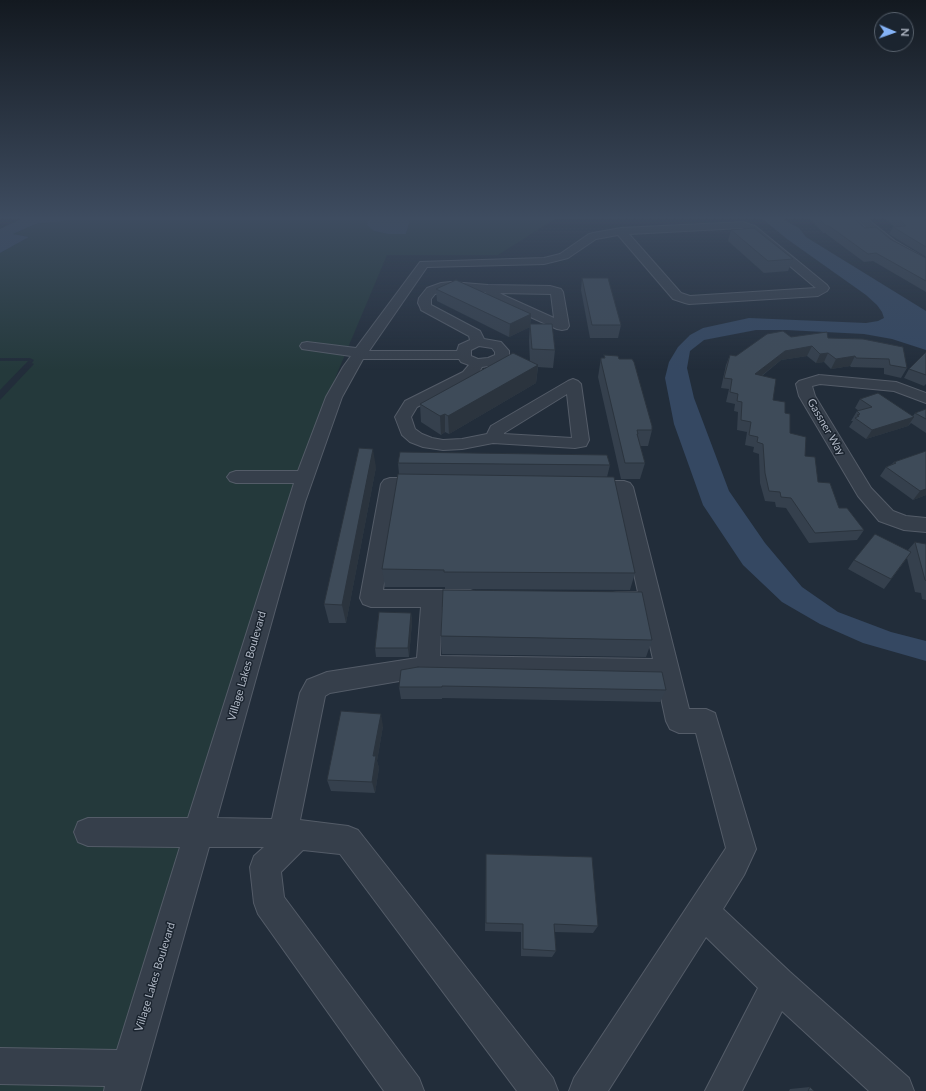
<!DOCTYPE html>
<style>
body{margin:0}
#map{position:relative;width:926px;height:1091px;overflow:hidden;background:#222d3a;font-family:Lato,sans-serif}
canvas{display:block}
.north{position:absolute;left:874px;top:12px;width:40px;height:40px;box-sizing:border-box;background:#1b242f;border:1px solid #57606b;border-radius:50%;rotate:92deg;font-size:11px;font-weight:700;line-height:16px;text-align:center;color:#b1b9c6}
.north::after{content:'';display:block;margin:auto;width:14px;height:18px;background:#85b3f7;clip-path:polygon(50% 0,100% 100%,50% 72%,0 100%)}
</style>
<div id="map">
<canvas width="926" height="1091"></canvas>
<div class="north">N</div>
</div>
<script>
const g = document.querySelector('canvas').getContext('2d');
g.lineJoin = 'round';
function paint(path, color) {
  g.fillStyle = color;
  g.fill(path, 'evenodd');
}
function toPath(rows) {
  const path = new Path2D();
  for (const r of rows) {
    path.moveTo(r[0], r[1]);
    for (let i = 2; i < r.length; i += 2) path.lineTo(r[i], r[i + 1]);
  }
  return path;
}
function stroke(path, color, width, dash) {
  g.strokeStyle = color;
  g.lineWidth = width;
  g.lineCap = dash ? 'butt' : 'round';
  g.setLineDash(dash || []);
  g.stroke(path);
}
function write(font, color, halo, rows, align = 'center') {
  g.font = font + ' Lato,sans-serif';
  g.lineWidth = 3;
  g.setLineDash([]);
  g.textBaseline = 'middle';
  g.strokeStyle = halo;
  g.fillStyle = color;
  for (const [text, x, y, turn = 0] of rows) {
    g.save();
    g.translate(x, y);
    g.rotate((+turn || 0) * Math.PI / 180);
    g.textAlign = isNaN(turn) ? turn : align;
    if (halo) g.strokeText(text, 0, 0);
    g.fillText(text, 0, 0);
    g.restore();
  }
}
paint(toPath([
 [63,217,369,217,368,225,374,231,388,234,406,234,411,217,706,217,555,219,498,255,387,255,336,376,126,1091,0,1091,0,400,34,364,32,363,34,360,30,358,0,358,0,253,29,237,13,234,36,224,48,223,65,219],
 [0,361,28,361,0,390]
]), '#24393b');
paint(toPath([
 [25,217,63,217,65,219,62,221,36,224,13,234,29,237,0,253,0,229],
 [369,217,411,217,406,234,388,234,374,231,367,225],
 [760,217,779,217,799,228,806,237,926,311,926,350,892,339,864,334,786,330,756,330,704,340,690,351,687,368,694,398,729,491,765,543,802,587,838,612,891,632,926,641,926,661,863,643,820,624,782,602,743,565,703,505,674,424,665,378,669,362,678,347,690,335,703,328,749,318,866,323,878,321,884,318,882,312,877,305,866,295,787,239]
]), '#354862');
const minor = toPath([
 [854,217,865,217,895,241,926,259,926,267,887,245,854,217],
 [743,222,755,226,827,285,829,288,827,291,818,296,689,304,685,303,673,299,618,235,596,239,568,258,544,264,427,267,369,351,457,351,459,345,470,340,469,336,421,310,420,307,418,303,419,298,427,288,441,283,451,282,488,285,550,286,561,289,563,292,569,326,567,329,562,330,557,329,495,301,485,292,451,290,435,294,431,299,431,305,480,331,484,339,501,342,509,351,509,355,505,361,495,365,482,367,478,374,473,378,417,407,411,417,415,429,422,434,432,438,443,440,462,439,487,434,491,426,568,381,573,379,578,381,581,384,589,440,586,446,575,448,493,443,462,449,443,450,423,447,410,442,402,435,395,417,405,401,463,372,469,365,461,362,459,359,363,359,342,397,305,502,217,818,272,819,300,693,307,680,327,672,417,658,421,607,371,607,363,604,360,598,381,484,384,480,390,478,424,478,430,480,433,484,430,488,424,490,398,490,383,590,470,590,478,593,481,599,478,605,470,608,442,607,440,656,653,659,642,610,616,610,608,607,605,601,608,595,616,592,638,592,616,493,590,493,584,491,581,487,584,483,590,481,624,481,630,483,633,487,689,709,706,709,715,713,756,849,744,875,723,909,790,972,909,1078,914,1091,869,1091,782,1011,742,1091,705,1091,758,988,706,937,608,1091,569,1091,574,1078,726,848,696,733,679,733,670,729,666,721,657,679,428,676,330,693,325,696,300,820,348,826,358,830,553,1078,558,1091,517,1091,340,854,303,850,281,872,284,897,419,1078,424,1091,384,1091,258,914,254,903,250,867,254,856,264,847,209,847,140,1091,104,1091,105,1086,0,1084,0,1048,117,1050,180,847,88,846,78,842,74,832,78,822,88,818,188,818,294,483,236,483,230,481,227,477,230,473,236,471,298,471,326,397,343,367,351,356,302,349,300,346,302,343,307,342,356,348,420,262,544,258,560,254,589,234,593,233,621,228,743,222],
 [742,228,747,230,816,288,690,296,681,293,629,234,742,228],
 [500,293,551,294,554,318,503,295,500,293],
 [479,346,492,348,495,352,495,355,488,358,478,359,471,356,471,350,479,346],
 [567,394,572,438,504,434,504,433,567,394],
 [819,375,896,382,926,393,926,403,894,391,820,384,812,386,815,396,871,488,893,511,906,516,926,518,926,532,904,530,879,521,858,496,799,396,796,384,799,381,819,375]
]);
stroke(minor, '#545c68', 2);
paint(minor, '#363f4b');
paint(toPath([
 [804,217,853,217,865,228,890,239,926,258,926,292,873,261,864,262,825,233,823,233,809,218,805,218],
 [887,217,920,217,926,221,926,257,889,234,893,227,894,227,886,219],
 [731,230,793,259,788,271,764,273,728,241],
 [582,278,621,325,618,338,590,338,581,290],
 [436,289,531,314,530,327,509,337,437,301],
 [530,324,555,350,553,368,538,367,536,383,449,434,445,432,441,435,421,422,420,404,530,361,529,341],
 [791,337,863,339,907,368,901,378,884,374,884,368,851,367,850,366,831,369,824,362,816,363,807,356,781,360,762,376,773,400,785,413,790,433,805,456,818,482,839,508,864,530,857,540,809,543,786,508,776,507,775,502,765,501,760,483,759,454,753,452,754,447,745,445,747,432,737,430,738,412,734,411,735,404,726,402,729,389,721,388,726,365,730,355,736,356],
 [926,352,926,384,924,386,904,378,909,369],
 [604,355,619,359,652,430,648,446,640,446,645,463,640,479,621,479,598,377,601,358,604,358],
 [860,399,913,416,915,413,926,409,926,433,911,423,908,426,866,439,849,427,853,421,851,421,857,411,859,411,855,408],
 [926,451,926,495,913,500,880,476,886,467,892,464,894,462],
 [398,463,610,465,607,477,635,573,630,590,445,589,445,587,385,587,382,569,399,474],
 [376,467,346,623,329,623,324,604],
 [915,542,926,544,926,600,922,599,921,593,915,592,907,558,884,589,848,569,854,560,908,550],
 [411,613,412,622,409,657,376,657,375,648],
 [441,636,652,640,646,657,442,654],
 [401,670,666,690,660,702,442,698,442,699,401,699,399,687],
 [383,726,377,761,379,768,375,793,331,791,327,780],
 [486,854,598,926,593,933,554,932,556,951,552,957,521,956,521,932,485,931,486,863],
 [810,1087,814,1091,789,1091,790,1089]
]), '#35404d');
paint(toPath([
 [531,314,530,327,509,337,510,324],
 [812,346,807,356,781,360,751,384,755,374,785,351],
 [828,353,824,362,816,363,820,354],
 [855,356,850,366,831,369,836,359],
 [538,365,536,383,449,434,448,416],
 [445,414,445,432,441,435,440,416],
 [914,417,908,426,866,439,872,430],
 [373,449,376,467,346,623,342,605],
 [926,489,926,495,913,500,920,491],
 [411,613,412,622,409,657,408,648],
 [381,714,383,726,377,761,379,768,375,793,372,782,373,756]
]), '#2b343e');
const building = toPath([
 [818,217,853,217,865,228,876,227,890,239,926,258,926,281,876,253,868,254,829,226,826,226,818,217],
 [896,217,920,217,926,221,926,247,893,227,906,226,896,217],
 [754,228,793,259,768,261,731,230,754,228],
 [582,278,608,278,621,325,592,325,582,278],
 [456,280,531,314,510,324,436,289,456,280],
 [530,324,552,324,555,350,532,349,530,324],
 [783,331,791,337,827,332,828,338,863,339,903,347,907,368,890,365,889,359,856,358,855,356,836,359,828,353,820,354,812,346,785,351,755,374,776,379,773,400,785,402,785,413,790,414,790,433,806,437,805,456,815,457,818,482,830,483,839,508,847,508,864,530,815,533,791,498,781,497,780,492,769,491,765,473,763,444,757,442,758,437,749,435,751,422,741,420,742,402,737,401,738,394,730,392,732,379,724,378,730,355,736,356,767,334,783,331],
 [926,352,926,375,909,369,926,352],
 [513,353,538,365,448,416,445,414,440,416,420,404,513,353],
 [604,355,618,356,619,359,632,359,634,362,652,426,652,430,637,430,638,434,637,434,645,463,625,463,601,361,601,358,605,358,604,355],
 [878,393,914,417,872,430,855,418,859,416,857,415,860,414,857,411,872,407,860,399,878,393],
 [926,409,926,419,915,413,926,409],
 [359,448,373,449,342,605,324,604,359,448],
 [926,451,926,489,920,491,886,467,896,463,894,462,926,451],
 [400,452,607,455,610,465,398,463,400,452],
 [398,474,614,477,635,573,444,572,444,570,382,569,398,474],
 [875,534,911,552,891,579,854,560,875,534],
 [915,542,926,544,926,581,925,580,915,542],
 [443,590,642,592,652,640,441,636,443,590],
 [379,612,411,613,408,648,375,648,379,612],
 [418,667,662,672,666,690,442,686,442,687,399,687,401,670,418,667],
 [341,711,381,714,373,756,376,756,372,782,327,780,341,711],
 [486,854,592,857,598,926,554,924,556,951,523,949,523,924,486,923,486,854],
 [810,1087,814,1091,808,1091,810,1087]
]);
paint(building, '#3e4b59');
stroke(building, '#2b343e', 1);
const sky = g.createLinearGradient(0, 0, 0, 370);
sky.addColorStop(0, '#131920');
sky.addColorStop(0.59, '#3e4c60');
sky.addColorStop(1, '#3e4c6000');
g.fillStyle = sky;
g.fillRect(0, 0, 926, 370);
write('11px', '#b1b9c6', '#1b242f', [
 ["Gassner Way",826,427,60],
 ["Village Lakes Boulevard",247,666,-74],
 ["Village Lakes Boulevard",155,977,-73]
]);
</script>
